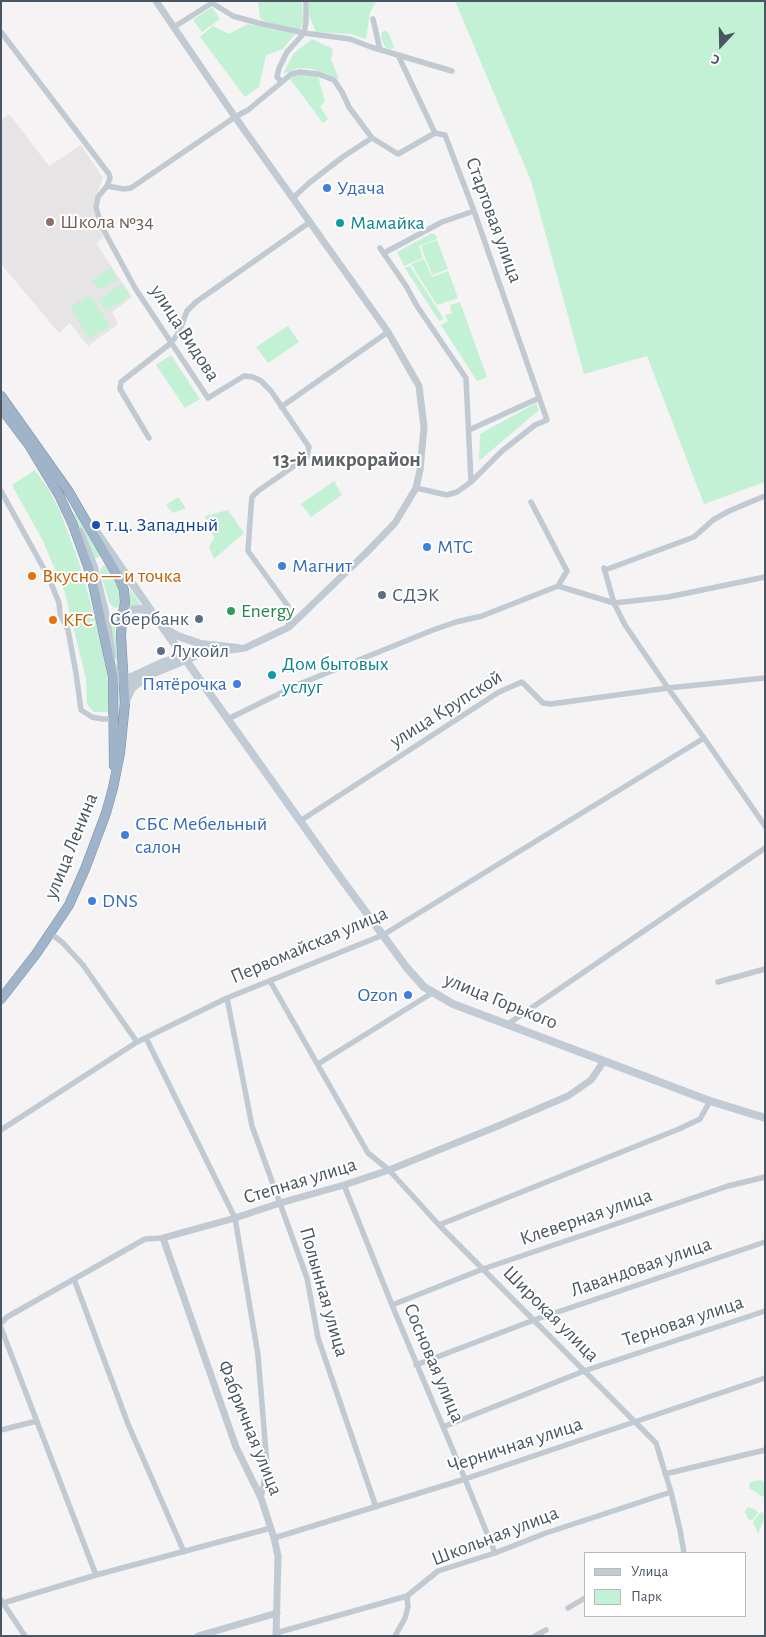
<!DOCTYPE html>
<meta charset="utf-8">
<style>
body{margin:0}
#map{position:relative;width:766px;height:1637px;overflow:hidden;background:#f5f3f3;font-family:"Alegreya Sans",sans-serif}
canvas{display:block}
.frame{position:absolute;inset:0;border:2px solid #4a5661;pointer-events:none}
.legend{position:absolute;left:584px;top:1552px;width:162px;height:65px;box-sizing:border-box;background:#fff;border:1px solid #b7bbc0;margin:0;padding:6px 9px;list-style:none;font-size:15px;color:#4a5661}
.legend li{display:flex;align-items:center;gap:10px;height:25px}
.legend b{width:25px;border:1px solid #b7bbc0}
.north{position:absolute;left:696px;top:20px;width:50px;height:50px;-webkit-text-stroke:4px #fff;paint-order:stroke;rotate:201deg;font-size:14px;font-weight:700;line-height:20px;text-align:center;color:#4a5661}
.north::after{content:'';display:block;margin:auto;width:18px;height:22px;background:#4a5661;clip-path:polygon(50% 0,100% 100%,50% 72%,0 100%)}
</style>
<div id="map">
<canvas width="766" height="1637"></canvas>
<div class="frame"></div>
<ul class="legend">
<li><b style="height:6px;background:#c1cbd6"></b>Улица</li>
<li><b style="height:14px;background:#c3f1d5"></b>Парк</li>
</ul>
<div class="north">С</div>
</div>
<script>
const g = document.querySelector('canvas').getContext('2d');
g.lineJoin = 'round';
function paint(path, color) {
  g.fillStyle = color;
  g.fill(path, 'evenodd');
}
function toPath(rows) {
  const path = new Path2D();
  for (const r of rows) {
    path.moveTo(r[0], r[1]);
    for (let i = 2; i < r.length; i += 2) path.lineTo(r[i], r[i + 1]);
  }
  return path;
}
function stroke(path, color, width, dash) {
  g.strokeStyle = color;
  g.lineWidth = width;
  g.lineCap = dash ? 'butt' : 'round';
  g.setLineDash(dash || []);
  g.stroke(path);
}
function write(font, color, halo, rows, align = 'center') {
  g.font = font + ' "Alegreya Sans",sans-serif';
  g.lineWidth = 4;
  g.setLineDash([]);
  g.textBaseline = 'middle';
  g.strokeStyle = halo;
  g.fillStyle = color;
  for (const [text, x, y, turn = 0] of rows) {
    g.save();
    g.translate(x, y);
    g.rotate((+turn || 0) * Math.PI / 180);
    g.textAlign = isNaN(turn) ? turn : align;
    if (halo) g.strokeText(text, 0, 0);
    g.fillText(text, 0, 0);
    g.restore();
  }
}
paint(toPath([
 [9,114,49,166,81,145,103,178,93,205,103,238,96,243,132,297,112,312,118,324,88,346,70,323,59,333,1,264,1,120]
]), '#e6e4e5');
paint(toPath([
 [258,1,302,1,303,22,300,30,269,23,260,18],
 [309,1,377,1,370,12,366,39,350,34,316,32,309,15],
 [455,1,765,1,765,482,704,504,647,356,584,374,531,181],
 [212,7,220,19,202,32,193,20],
 [248,24,295,34,283,49,266,55,259,87,245,97,200,37,213,26,229,34],
 [385,30,389,34,394,47,390,50,385,47,381,38,382,32],
 [312,39,333,49,331,60,339,79,312,69,297,68,283,74,293,54],
 [300,74,318,76,325,102,320,106,328,119,323,123,290,79,293,76],
 [432,233,436,235,437,239,419,246,423,258,404,266,397,252],
 [437,240,448,269,432,275,421,246],
 [424,259,432,277,448,271,458,298,437,305,411,264],
 [410,266,444,319,439,321,405,268],
 [111,268,118,279,99,290,92,280],
 [122,284,130,296,106,311,99,300],
 [90,295,110,326,89,339,70,307],
 [460,302,487,377,477,381,441,325,448,321,445,315,452,313,450,305],
 [288,326,299,342,268,363,256,347],
 [171,355,200,399,185,408,156,365],
 [536,403,539,410,479,461,480,434],
 [35,470,49,490,60,511,80,565,101,641,108,682,110,707,108,712,94,712,87,704,86,679,65,593,43,541,12,485],
 [334,481,342,495,311,517,301,504],
 [178,497,186,508,173,513,166,505],
 [228,510,244,533,214,559,209,547,214,538,205,516],
 [75,513,101,556,96,558,94,561,86,538,73,514],
 [105,565,108,567,121,594,120,605,117,608,113,607,109,602,105,588,100,570,102,567],
 [130,589,143,608,130,607],
 [108,615,116,621,115,632,119,654,121,710,118,750,119,708,118,679,115,651],
 [760,1480,765,1483,765,1498,749,1488,750,1482],
 [748,1507,756,1510,758,1513,752,1520,748,1519,745,1511],
 [761,1512,763,1513,765,1516,758,1534,753,1522]
]), '#c3f1d5');
const trunk = toPath([
 [1,396,69,492,120,580,124,590,125,603,122,617,121,636,125,703,120,753,113,788,106,813,85,869,69,905,36,954,1,999],
 [1,408,29,445,59,495,73,525,91,575,113,677,114,766]
]);
stroke(trunk, '#7690ad', 10);
stroke(toPath([
 [373,19,380,50],
 [174,27,212,3,233,16,258,23,304,33,350,39,371,47,452,71],
 [1,32,109,174,110,178,107,186,98,197,96,207,101,225,135,288,208,398,244,376,253,377,261,381,271,391,309,447,307,457,258,491,252,497,251,507,248,551,288,606,289,627],
 [398,55,435,133,445,135,474,211,547,420,535,425,502,451,471,482,457,492,447,495,416,488],
 [282,82,291,74,300,72,318,74,334,80,342,92,349,107,372,138,398,154,435,133],
 [107,186,124,189,131,188,235,117,248,110,282,82,277,77,279,68,287,52,304,33,306,22,306,1],
 [293,198,309,183,344,156,372,138],
 [380,248,406,286,417,306,466,378,471,482],
 [384,253,442,222,474,211],
 [281,407,388,332],
 [469,430,539,398],
 [149,438,120,389,121,382,171,343,179,332,187,311,196,302,310,222],
 [1,491,49,578,59,603,60,614,68,630,76,673,81,710,92,717,102,719,114,719],
 [531,502,567,571,558,586],
 [604,568,614,603,625,625,668,688,704,738,765,826],
 [605,570,694,537,713,520,729,511,765,496],
 [228,719,297,685,433,630,456,622,482,616,558,586,614,603,668,597,765,577],
 [300,821,499,692,522,682,543,703,551,704,668,688,765,678],
 [50,933,63,943,83,965,137,1042],
 [270,981,368,1153,389,1170,439,1225,656,1443,671,1492,680,1530,684,1553],
 [718,982,765,969],
 [227,998,252,1126,307,1278,318,1338,376,1507],
 [508,1024,765,848],
 [146,1038,235,1218,258,1355,267,1465,261,1498],
 [318,1064,432,993],
 [1,1130,137,1042,227,998,383,935,704,738],
 [344,1185,392,1305,465,1479,495,1553],
 [439,1225,679,1129,700,1119,710,1101],
 [74,1279,128,1424,184,1552],
 [392,1305,483,1269,728,1186,765,1177],
 [1,1323,7,1317,145,1239,163,1238],
 [1,1328,96,1575],
 [416,1365,534,1320,765,1242],
 [443,1427,584,1371,765,1311],
 [1,1430,37,1421],
 [665,1474,765,1450],
 [274,1538,465,1479,765,1378],
 [1,1600,25,1636],
 [3,1603,96,1575,271,1528],
 [568,1608,585,1598],
 [276,1633,407,1596,438,1571,495,1553,546,1533,671,1492],
 [395,1636,405,1618,408,1607,407,1596],
 [535,1636,546,1630]
]), '#c1cad2', 5.5);
stroke(toPath([
 [156,1,235,117,388,332,419,386,424,427,420,470,416,488,395,523,366,553,289,627,245,648,200,654],
 [198,1636,277,1613],
 [276,1636,278,1556,274,1538,261,1498,236,1447,163,1238,235,1218,280,1203,344,1185,389,1170,498,1126,568,1096,591,1080,604,1061]
]), '#c1cad2', 7);
stroke(toPath([
 [96,531,163,628,340,877,407,968,424,987,453,1004,710,1101,765,1118],
 [80,532,94,567,105,612,112,656],
 [122,617,129,610,139,609,151,611],
 [165,629,178,636,201,644,238,648],
 [114,668,118,679,128,683,132,682,200,654],
 [125,680,164,662,186,655],
 [125,703,132,688,141,681]
]), '#c1cbd6', 8);
stroke(trunk, '#9fb4c9', 9);
for (const [x, y, r, color] of [
 [327,188,5,"#3f7fe0"],
 [50,222,5,"#8d6e63"],
 [340,223,5,"#0f9aa8"],
 [96,525,5,"#1a4fb4"],
 [427,547,5,"#3f7fe0"],
 [282,566,5,"#3f7fe0"],
 [32,576,5,"#e8710a"],
 [382,595,5,"#5c6f8a"],
 [231,611,5,"#2e9e5b"],
 [199,619,5,"#5c6f8a"],
 [53,620,5,"#e8710a"],
 [161,651,5,"#5c6f8a"],
 [272,675,5,"#0f9aa8"],
 [237,684,5,"#3f7fe0"],
 [125,835,5,"#3f7fe0"],
 [92,901,5,"#3f7fe0"],
 [408,995,5,"#3f7fe0"]
]) {
  const dot = new Path2D();
  dot.arc(x, y, r, 0, 2 * Math.PI);
  g.fillStyle = color;
  g.fill(dot);
  stroke(dot, '#fff', 2);
}
write('20px', '#366cbe', '#fff', [
 ["Удача",337,188],
 ["МТС",437,547],
 ["Магнит",292,566],
 ["Пятёрочка",227,684,"right"],
 ["СБС Мебельный",135,824],
 ["салон",135,847],
 ["DNS",102,901],
 ["Ozon",398,995,"right"]
], 'left');
write('20px', '#4a5661', '#fff', [
 ["Стартовая улица",494,220,70],
 ["улица Видова",185,333,57],
 ["улица Крупской",446,709,-32],
 ["улица Ленина",71,846,-68],
 ["Первомайская улица",309,945,-23],
 ["улица Горького",501,1001,22],
 ["Степная улица",300,1181,-17],
 ["Клеверная улица",586,1217,-19],
 ["Лавандовая улица",641,1267,-19],
 ["Полынная улица",324,1292,74],
 ["Широкая улица",551,1314,45],
 ["Терновая улица",683,1321,-18],
 ["Сосновая улица",434,1363,67],
 ["Фабричная улица",250,1428,68],
 ["Черничная улица",515,1445,-18],
 ["Школьная улица",495,1536,-21]
]);
write('20px', '#785e54', '#fff', [
 ["Школа №34",60,222]
], 'left');
write('20px', '#0d838f', '#fff', [
 ["Мамайка",350,223],
 ["Дом бытовых",282,664],
 ["услуг",282,687]
], 'left');
write('20px', '#164399', '#fff', [
 ["т.ц. Западный",106,525]
], 'left');
write('20px', '#c56008', '#fff', [
 ["Вкусно — и точка",42,576],
 ["KFC",63,620]
], 'left');
write('20px', '#4e5e75', '#fff', [
 ["СДЭК",392,595],
 ["Сбербанк",189,619,"right"],
 ["Лукойл",171,651]
], 'left');
write('20px', '#27864d', '#fff', [
 ["Energy",241,611]
], 'left');
write('bold 21px', '#5f6368', '#fff', [
 ["13-й микрорайон",347,460]
]);
</script>
